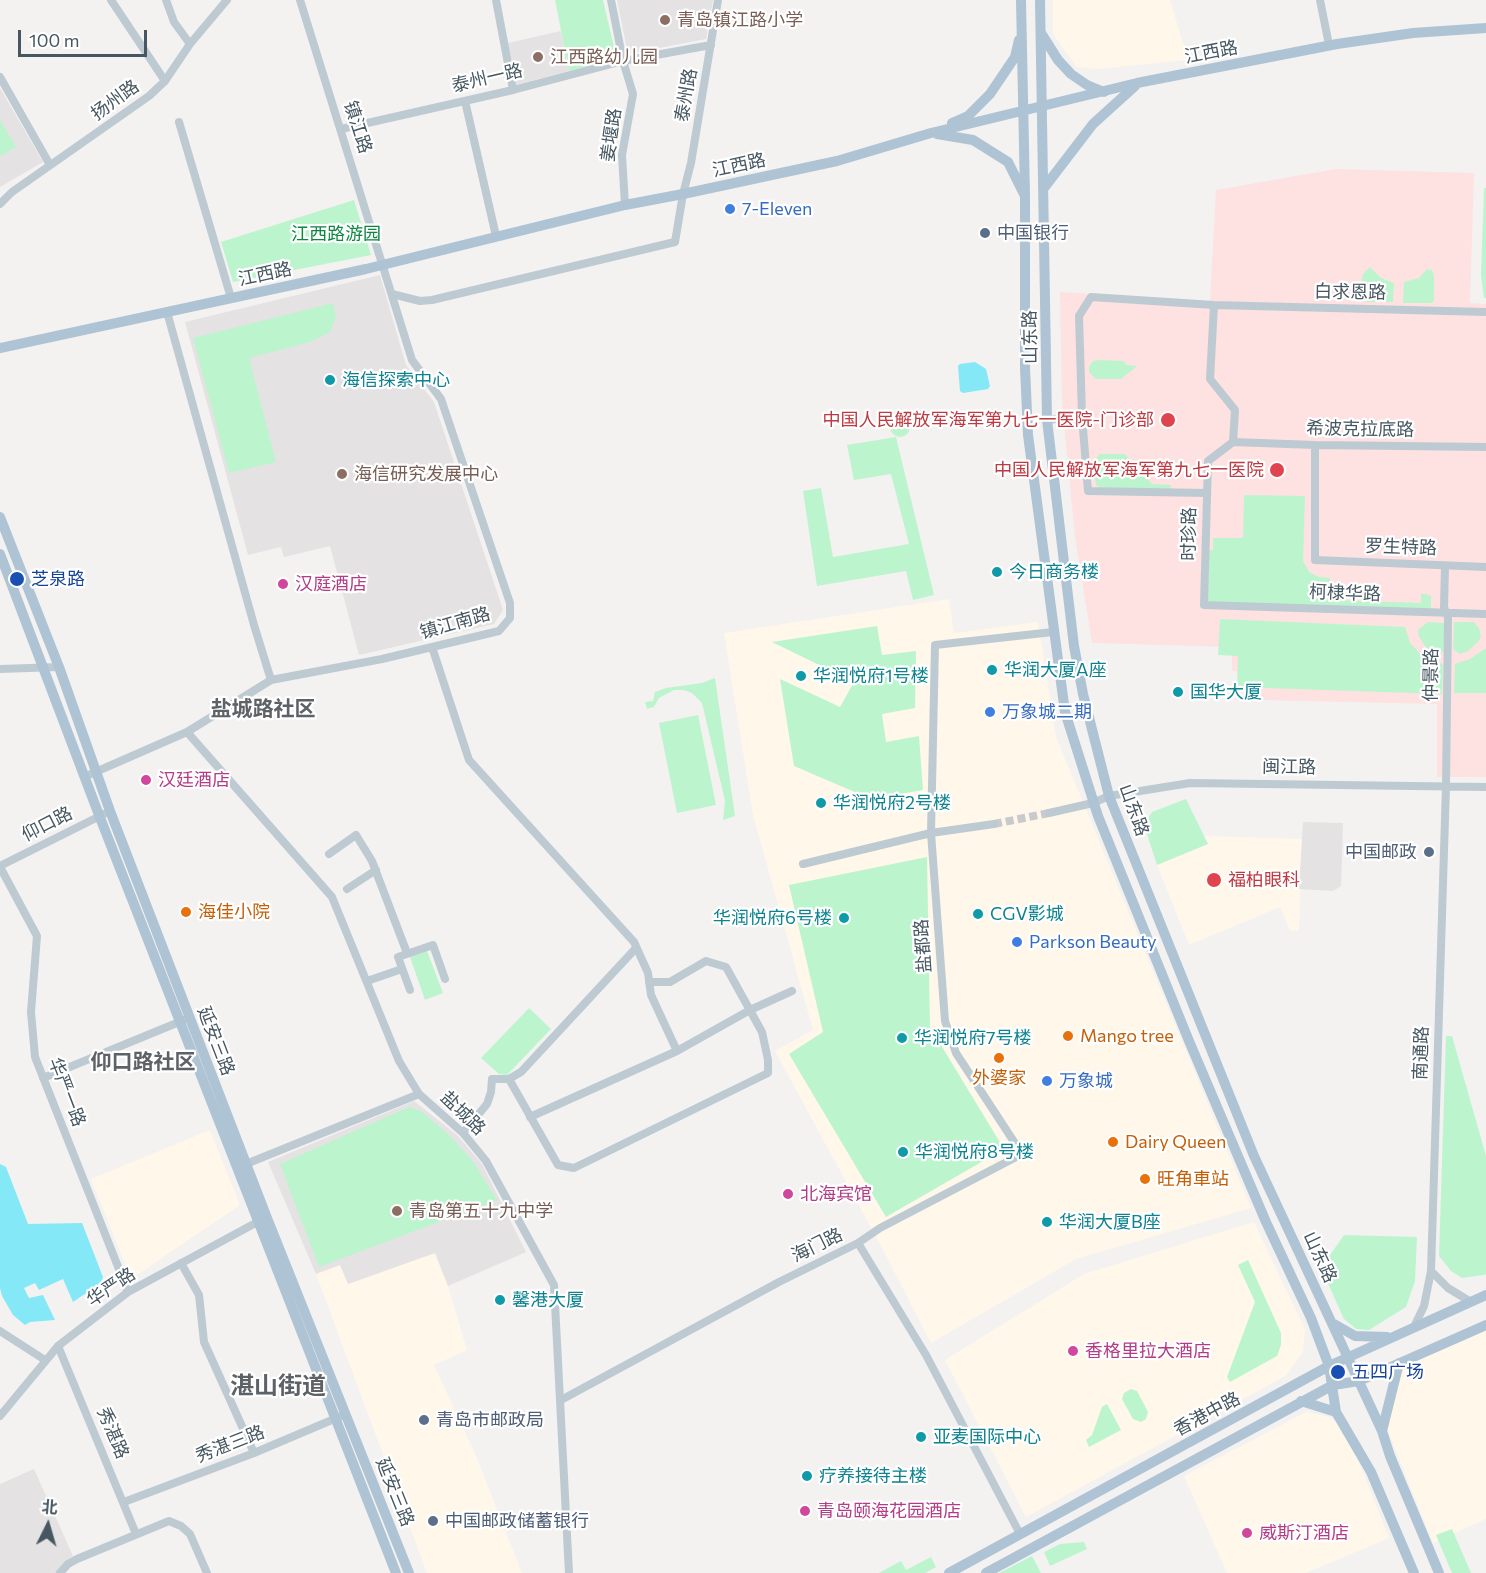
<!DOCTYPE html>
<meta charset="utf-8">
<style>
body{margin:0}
#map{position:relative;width:1486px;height:1573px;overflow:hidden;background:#f4f1f1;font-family:Commissioner,"Noto Sans SC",sans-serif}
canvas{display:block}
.north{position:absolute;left:18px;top:1495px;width:60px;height:60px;-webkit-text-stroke:4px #fff;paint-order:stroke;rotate:5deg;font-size:16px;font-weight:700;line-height:24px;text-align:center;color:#465761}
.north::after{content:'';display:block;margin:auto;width:21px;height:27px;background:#465761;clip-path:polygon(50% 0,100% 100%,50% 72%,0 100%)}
.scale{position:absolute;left:18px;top:30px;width:129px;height:27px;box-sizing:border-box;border:3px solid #465761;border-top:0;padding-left:8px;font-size:18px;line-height:21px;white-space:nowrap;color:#465761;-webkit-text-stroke:4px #fff;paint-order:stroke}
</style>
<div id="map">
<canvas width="1486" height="1573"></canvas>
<div class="north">北</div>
<div class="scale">100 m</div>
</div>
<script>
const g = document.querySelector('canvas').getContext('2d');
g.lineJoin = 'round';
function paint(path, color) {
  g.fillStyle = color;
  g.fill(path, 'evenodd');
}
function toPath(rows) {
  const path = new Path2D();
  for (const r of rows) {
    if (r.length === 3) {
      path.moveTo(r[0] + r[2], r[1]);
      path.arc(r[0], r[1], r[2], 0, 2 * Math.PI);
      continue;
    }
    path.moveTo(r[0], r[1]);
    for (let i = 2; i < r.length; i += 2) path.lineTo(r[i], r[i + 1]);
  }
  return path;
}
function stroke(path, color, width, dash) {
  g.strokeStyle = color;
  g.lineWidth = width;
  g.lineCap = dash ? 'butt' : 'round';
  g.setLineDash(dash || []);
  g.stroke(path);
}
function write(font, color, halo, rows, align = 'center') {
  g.font = font + ' Commissioner,"Noto Sans SC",sans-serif';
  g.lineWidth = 4.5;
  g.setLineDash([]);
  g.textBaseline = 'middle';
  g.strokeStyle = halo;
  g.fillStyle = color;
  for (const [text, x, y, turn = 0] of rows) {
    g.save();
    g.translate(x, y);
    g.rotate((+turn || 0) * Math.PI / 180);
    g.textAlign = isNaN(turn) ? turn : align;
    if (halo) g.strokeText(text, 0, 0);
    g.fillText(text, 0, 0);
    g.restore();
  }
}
paint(toPath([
 [1053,0,1170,0,1188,60,1098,69,1077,67,1053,34],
 [949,599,954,633,1038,622,1056,737,1251,1208,1076,1259,931,1343,882,1248,775,1051,813,1030,753,815,724,633],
 [1204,836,1302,839,1299,931,1290,930,1280,907,1189,945,1157,865,1208,844],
 [210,1130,240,1205,131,1279,91,1179],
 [1254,1222,1305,1330,1303,1351,1287,1375,1026,1517,945,1360,1084,1274],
 [435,1253,448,1286,467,1350,434,1365,476,1456,522,1573,427,1573,316,1274,340,1265,349,1284],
 [1486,1323,1486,1519,1433,1543,1385,1424,1405,1360],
 [1306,1412,1330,1417,1347,1432,1389,1538,1306,1573,1227,1573,1184,1476]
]), '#fef7ea');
paint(toPath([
 [617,0,713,0,706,39,628,54],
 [561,31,569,71,516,85,508,43],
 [0,88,43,162,0,187],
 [380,275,406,365,434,402,503,610,494,624,359,655,330,546,284,557,281,547,248,555,185,322],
 [1303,822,1343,823,1341,886,1333,891,1299,889],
 [414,1101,457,1135,482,1164,526,1252,448,1286,435,1253,348,1284,340,1265,316,1274,268,1162],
 [34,1469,73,1556,65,1563,57,1573,0,1573,0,1484]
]), '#e5e2e3');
paint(toPath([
 [1336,169,1474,173,1470,303,1486,304,1486,777,1437,777,1437,704,1260,700,1261,674,1232,671,1232,647,1092,643,1075,537,1062,403,1060,292,1210,301,1216,190]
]), '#fee1e1');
paint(toPath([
 [555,0,603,0,617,60,569,71],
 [0,120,16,147,0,156],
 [1484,188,1486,188,1486,298,1484,298,1481,275],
 [354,200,371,255,233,282,221,242],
 [1370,267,1381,278,1394,283,1393,302,1367,302,1363,299,1361,285,1363,274],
 [1427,269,1432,270,1434,276,1434,301,1431,303,1403,303,1404,282,1419,278],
 [333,303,336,317,330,332,310,342,249,358,276,462,229,473,193,338],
 [1098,360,1123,361,1127,365,1137,366,1121,379,1096,379,1089,372,1089,367,1093,361],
 [900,427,10],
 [896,437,934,595,913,600,906,571,817,586,803,491,821,488,833,557,909,544,891,474,854,480,847,445],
 [1100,454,1125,454,1152,484,1171,485,1170,491,1099,487,1096,485,1093,461],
 [1244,495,1305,496,1303,561,1309,572,1319,577,1330,578,1330,600,1421,603,1421,594,1426,594,1431,596,1431,609,1208,602,1209,550,1213,550,1213,538,1243,538],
 [1220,619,1405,627,1410,643,1423,657,1443,664,1442,694,1237,687,1238,656,1218,655],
 [1428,622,1445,623,1444,651,1441,653,1433,652,1425,646,1419,637,1418,630],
 [1454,622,1474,622,1479,628,1481,636,1478,642,1468,651,1460,654,1453,649],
 [877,626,882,655,916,651,915,708,882,714,886,742,919,736,923,790,871,799,794,766,780,679,840,707,854,682,772,642],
 [1486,648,1486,693,1454,693,1455,664,1470,659],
 [715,678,735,816,723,820,725,801,702,703,692,693,683,690,674,690,659,698,654,707,647,709,645,702,653,701,655,692,666,688,702,683],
 [698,715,716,805,677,813,659,723],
 [1186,799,1208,844,1157,865,1144,825,1152,812],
 [927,857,930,1027,1004,1149,886,1217,789,1054,823,1032,789,885],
 [427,951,443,993,425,1000,410,957],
 [529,1008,551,1029,507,1075,499,1074,481,1058],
 [1446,1036,1452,1036,1486,1156,1486,1274,1484,1275,1462,1278,1451,1271,1439,1256],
 [409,1107,421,1111,448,1134,472,1160,497,1200,319,1267,280,1164],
 [1344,1235,1417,1237,1415,1281,1406,1307,1369,1330,1356,1329,1344,1319,1321,1268],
 [1248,1260,1281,1333,1281,1345,1277,1356,1230,1382,1227,1377,1255,1302,1238,1265],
 [1131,1389,1137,1391,1148,1412,1146,1419,1141,1422,1133,1419,1122,1399,1124,1393],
 [1107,1404,1121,1430,1089,1447,1086,1440,1092,1435,1102,1407],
 [1452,1529,1471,1573,1452,1573,1436,1535],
 [1084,1542,1087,1549,1050,1566,1044,1552,1060,1544],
 [1032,1556,1041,1573,999,1573],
 [931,1557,936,1567,925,1573,879,1573,901,1561,906,1570]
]), '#bcf5cd');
paint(toPath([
 [975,362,986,369,990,386,988,389,963,393,960,391,958,366,960,364],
 [0,1164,6,1167,28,1224,82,1223,103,1277,101,1283,73,1302,63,1279,39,1290,35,1283,24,1288,29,1298,43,1295,55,1320,30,1322,25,1325,13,1315,2,1296,0,1288]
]), '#84e8f6');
stroke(toPath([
 [994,824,1049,813]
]), '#c8cacd', 8, [8, 4]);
stroke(toPath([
 [111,0,165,81],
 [166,0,174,22,190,44],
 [496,0,513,90],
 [611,0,623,61,633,94,622,155,625,205],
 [1320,0,1329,45],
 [0,77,50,165],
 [465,101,496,236],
 [179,122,231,298],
 [341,129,513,90,623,61,711,45],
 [0,204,12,192,149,96,165,81,190,44,227,0],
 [392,294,420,301,432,300,675,242,683,194,691,163,718,0],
 [1214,305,1210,379,1235,410,1233,442,1208,461,1204,605,1486,614],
 [167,312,254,625,271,680],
 [1047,420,1082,416],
 [1233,442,1315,445,1486,447],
 [1315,445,1315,560,1486,567],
 [1207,493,1088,491,1082,416,1079,316,1091,297,1214,305,1486,312],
 [432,647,469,760,634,942,648,973,651,995,677,1051],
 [0,669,59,667],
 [187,732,332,897,399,1061,419,1094,463,1133,486,1161,554,1285,569,1573],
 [84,777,187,732,271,680,382,659,499,631,510,618,510,603,441,399,412,360,300,0],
 [1049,813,1093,803,1109,796,1190,783,1486,787],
 [329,854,356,835,372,861,407,953],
 [803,864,931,833,994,824],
 [0,866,110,811],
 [0,867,37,936,31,1012,35,1057,128,1292],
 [347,889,376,870],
 [367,981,402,969],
 [410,990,398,957,433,945,445,979],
 [43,1078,184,1020],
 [509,1079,558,1165,574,1168,768,1073,768,1060,762,1032,726,967,706,961,670,982,649,982],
 [530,1117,677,1051,750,1010,792,991],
 [463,1133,487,1104,491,1092,492,1079,509,1079,521,1072,636,948],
 [246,1164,419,1094],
 [858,1243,880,1228,1022,1154,956,1053,945,1021,931,833,935,645,1053,632],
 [181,1263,199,1295,204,1342,254,1453],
 [1431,1271,1448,1288,1471,1302],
 [1414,1327,1424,1306,1431,1271,1446,786,1448,618,1444,607,1445,566],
 [0,1331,45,1360],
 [58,1346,136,1534],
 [561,1400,779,1282,858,1243,926,1355,1020,1534],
 [0,1416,58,1346,128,1292,263,1219],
 [124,1502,254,1453,346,1414],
 [60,1573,68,1564,77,1559,169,1521,181,1526,190,1534,207,1573]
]), '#bdcad2', 8);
stroke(toPath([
 [1021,0,1025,195,1025,368,1028,435,1065,712,1098,816,1189,1041,1266,1222,1311,1318,1329,1366,1336,1412,1371,1472,1414,1573],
 [1040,0,1047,420,1074,646,1083,694,1109,796,1254,1156,1382,1431,1390,1456,1439,1573],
 [1041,33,1058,60,1071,74,1087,85,1104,92],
 [952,123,968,116,990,94,1015,57,1019,40],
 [937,134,973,140,1008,162,1024,194],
 [1044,188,1093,124,1135,86],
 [0,348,366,269,625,205,683,194,837,161,931,133,1137,83,1337,44,1413,33,1486,28],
 [0,517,59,667,110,811,267,1218,409,1573],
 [0,554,99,815,396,1573],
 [1334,1324,1355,1336,1387,1337],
 [1301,1401,1336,1412],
 [1382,1431,1399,1363],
 [949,1573,1329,1366,1486,1295],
 [986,1573,1333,1385,1359,1381,1486,1325]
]), '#aec3d3', 10);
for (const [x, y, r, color] of [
 [665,20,6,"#8d6e63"],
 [538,57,6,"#8d6e63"],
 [730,209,6,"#3f7fe0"],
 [985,233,6,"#5c6f8a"],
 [330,380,6,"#0f9aa8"],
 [1168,420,8,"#e0444e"],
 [1277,470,8,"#e0444e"],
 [342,474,6,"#8d6e63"],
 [997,572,6,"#0f9aa8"],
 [17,579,8,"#1a4fb4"],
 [283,584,6,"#d1479c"],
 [992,670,6,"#0f9aa8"],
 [801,676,6,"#0f9aa8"],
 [1178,692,6,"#0f9aa8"],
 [990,712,6,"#3f7fe0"],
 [146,780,6,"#d1479c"],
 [821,803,6,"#0f9aa8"],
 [1429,852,6,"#5c6f8a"],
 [1214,880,8,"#e0444e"],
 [186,912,6,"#e8710a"],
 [978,914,6,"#0f9aa8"],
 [844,918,6,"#0f9aa8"],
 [1017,942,6,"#3f7fe0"],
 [1068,1036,6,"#e8710a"],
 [902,1038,6,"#0f9aa8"],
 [999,1058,6,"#e8710a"],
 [1047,1081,6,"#3f7fe0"],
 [1113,1142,6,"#e8710a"],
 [903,1152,6,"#0f9aa8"],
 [1145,1179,6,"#e8710a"],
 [788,1194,6,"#d1479c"],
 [397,1211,6,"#8d6e63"],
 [1047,1222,6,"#0f9aa8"],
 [500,1300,6,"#0f9aa8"],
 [1073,1351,6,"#d1479c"],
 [1338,1372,8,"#1a4fb4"],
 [424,1420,6,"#5c6f8a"],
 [921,1437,6,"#0f9aa8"],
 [807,1476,6,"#0f9aa8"],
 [805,1511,6,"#d1479c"],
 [433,1521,6,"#5c6f8a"],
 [1247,1533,6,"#d1479c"]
]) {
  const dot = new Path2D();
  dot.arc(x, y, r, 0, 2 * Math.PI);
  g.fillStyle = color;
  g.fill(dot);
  stroke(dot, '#fff', 2);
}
write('18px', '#785e54', '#fff', [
 ["青岛镇江路小学",677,20],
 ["江西路幼儿园",550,57],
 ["海信研究发展中心",354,474],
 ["青岛第五十九中学",409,1211]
], 'left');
write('18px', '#465761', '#fff', [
 ["江西路",1211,52,-11],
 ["泰州一路",487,78,-13],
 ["泰州路",686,95,-80],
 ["扬州路",115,100,-36],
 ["镇江路",358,127,72],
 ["姜堰路",611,135,-82],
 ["江西路",739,165,-12],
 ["江西路",265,274,-12],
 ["白求恩路",1350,292,1],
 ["山东路",1030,337,-91],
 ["希波克拉底路",1360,429,1],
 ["时珍路",1189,534,-89],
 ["罗生特路",1401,547,2],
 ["柯棣华路",1345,593,2],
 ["镇江南路",455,623,-16],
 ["仲景路",1431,675,-89],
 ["闽江路",1289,767,1],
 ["山东路",1134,810,70],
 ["仰口路",47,824,-27],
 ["盐都路",923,946,-94],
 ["延安三路",216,1041,69],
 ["南通路",1421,1053,-88],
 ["华严一路",67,1092,69],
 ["盐城路",463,1113,44],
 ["海门路",817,1245,-26],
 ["山东路",1320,1257,65],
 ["华严路",111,1287,-34],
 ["香港中路",1207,1414,-28],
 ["秀湛路",113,1433,67],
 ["秀湛三路",230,1444,-21],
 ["延安三路",395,1492,68]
]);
write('18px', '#366cbe', '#fff', [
 ["7-Eleven",742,209],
 ["万象城二期",1002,712],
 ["Parkson Beauty",1029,942],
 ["万象城",1059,1081]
], 'left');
write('18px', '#4e5e75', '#fff', [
 ["中国银行",997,233],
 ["中国邮政",1417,852,"right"],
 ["青岛市邮政局",436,1420],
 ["中国邮政储蓄银行",445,1521]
], 'left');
write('18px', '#0d8740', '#fff', [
 ["江西路游园",336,234]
]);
write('18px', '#0d838f', '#fff', [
 ["海信探索中心",342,380],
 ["今日商务楼",1009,572],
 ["华润大厦A座",1004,670],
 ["华润悦府1号楼",813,676],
 ["国华大厦",1190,692],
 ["华润悦府2号楼",833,803],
 ["CGV影城",990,914],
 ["华润悦府6号楼",832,918,"right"],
 ["华润悦府7号楼",914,1038],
 ["华润悦府8号楼",915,1152],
 ["华润大厦B座",1059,1222],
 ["馨港大厦",512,1300],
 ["亚麦国际中心",933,1437],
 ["疗养接待主楼",819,1476]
], 'left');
write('18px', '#be3a42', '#fff', [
 ["中国人民解放军海军第九七一医院-门诊部",1154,420],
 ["中国人民解放军海军第九七一医院",1264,470],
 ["福柏眼科",1228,880,"left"]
], 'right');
write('18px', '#164399', '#fff', [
 ["芝泉路",31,579],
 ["五四广场",1352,1372]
], 'left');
write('18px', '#b23c85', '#fff', [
 ["汉庭酒店",295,584],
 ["汉廷酒店",158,780],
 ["北海宾馆",800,1194],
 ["香格里拉大酒店",1085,1351],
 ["青岛颐海花园酒店",817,1511],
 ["威斯汀酒店",1259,1533]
], 'left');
write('18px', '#c56008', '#fff', [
 ["海佳小院",198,912],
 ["Mango tree",1080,1036],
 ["外婆家",999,1078,"center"],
 ["Dairy Queen",1125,1142],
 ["旺角車站",1157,1179]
], 'left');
write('bold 21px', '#5d6267', '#fff', [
 ["盐城路社区",263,709],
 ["仰口路社区",143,1062]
]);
write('bold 24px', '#5d6267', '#fff', [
 ["湛山街道",278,1386]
]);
</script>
